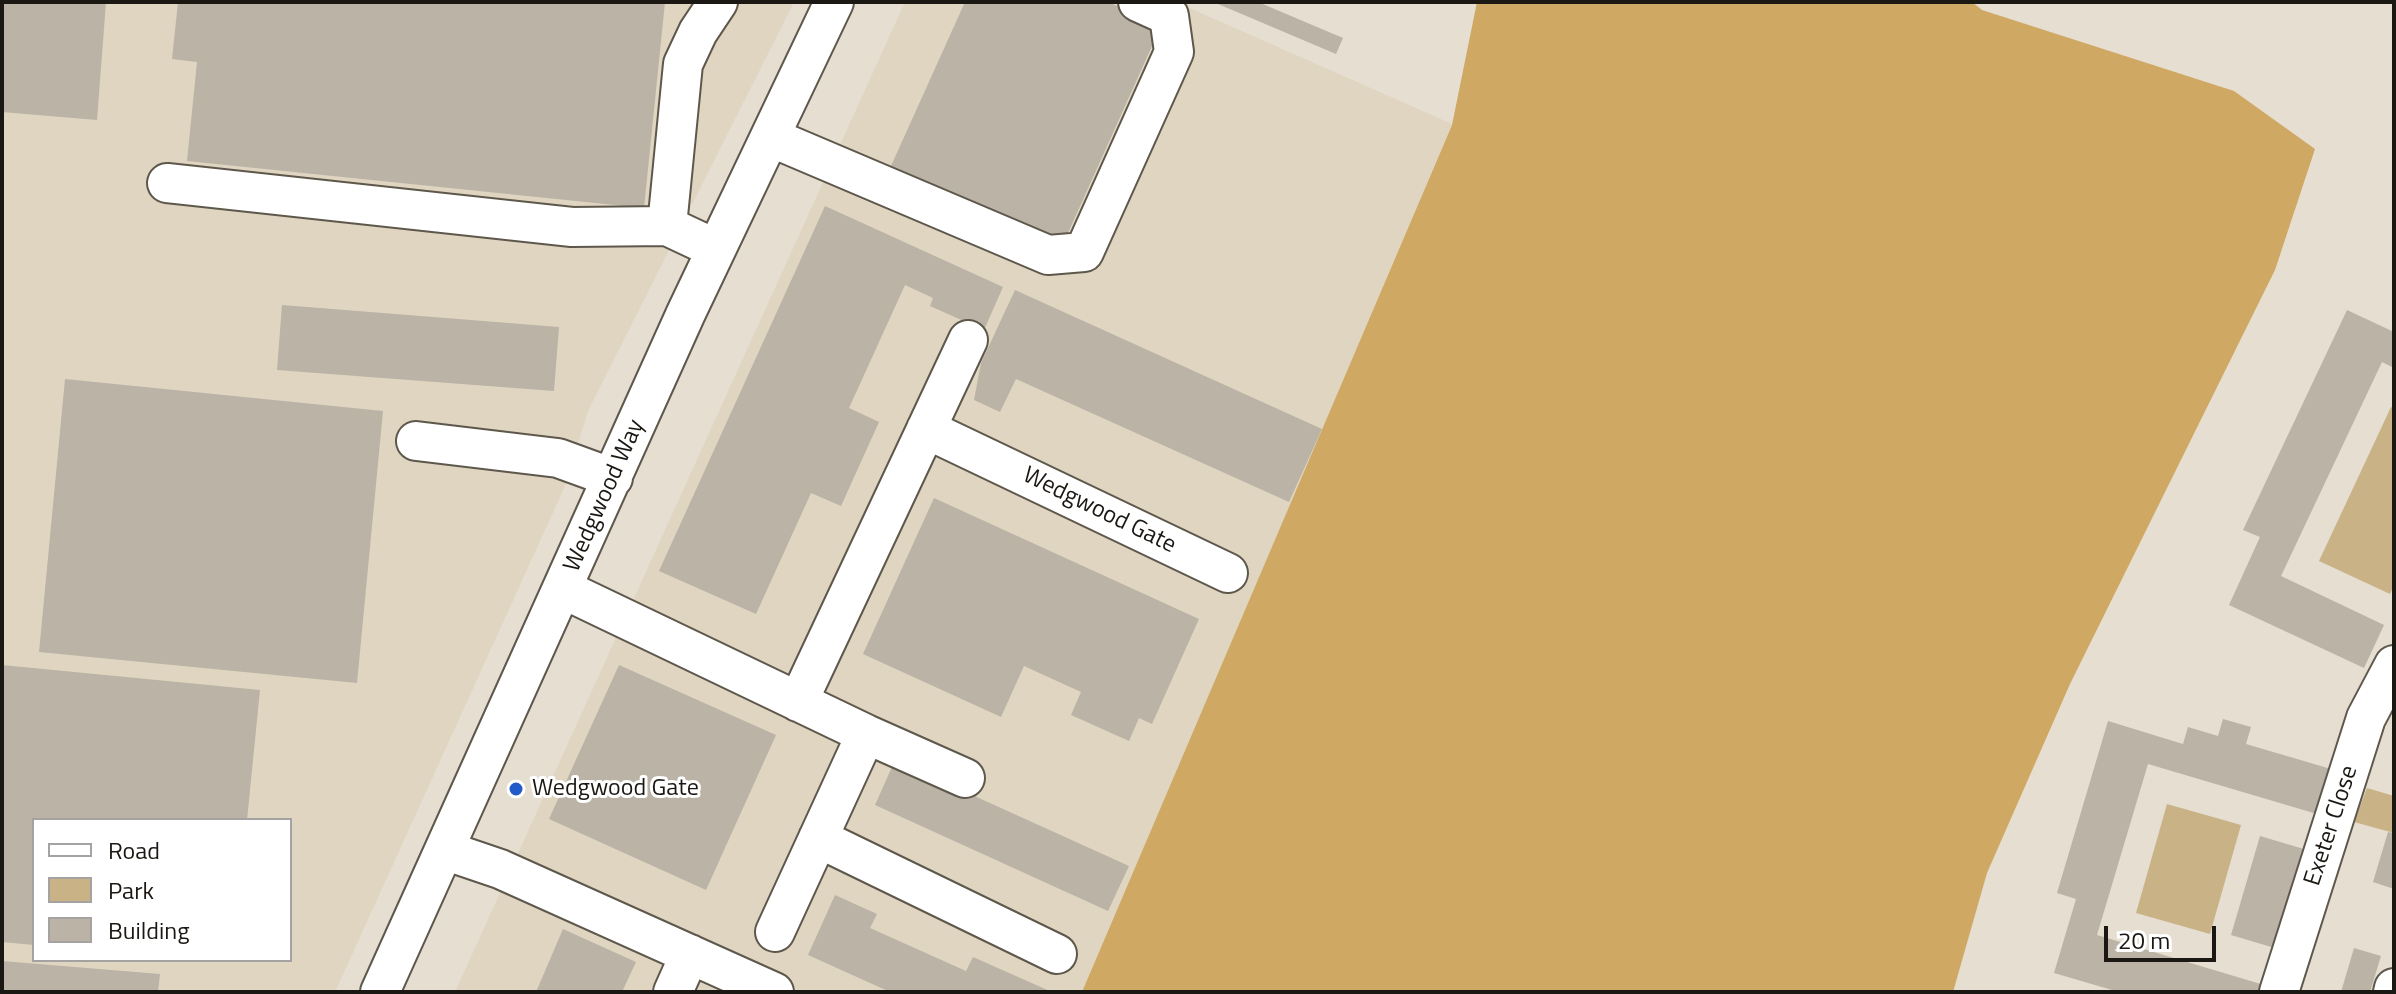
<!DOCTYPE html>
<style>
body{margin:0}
#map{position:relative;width:2396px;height:994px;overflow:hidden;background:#e5ded1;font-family:"Titillium Web",sans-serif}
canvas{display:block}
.frame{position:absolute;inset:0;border:4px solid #1b1813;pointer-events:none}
.legend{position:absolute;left:32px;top:818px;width:260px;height:144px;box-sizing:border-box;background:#fff;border:2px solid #a4a3a1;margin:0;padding:10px 14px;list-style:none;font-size:24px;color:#1b1813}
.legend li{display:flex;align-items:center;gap:16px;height:40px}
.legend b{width:40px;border:2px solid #a4a3a1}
.scale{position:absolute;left:2104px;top:926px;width:112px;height:36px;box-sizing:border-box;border:4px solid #1b1813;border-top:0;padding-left:10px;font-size:24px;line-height:28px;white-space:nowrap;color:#1b1813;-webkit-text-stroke:6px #fff;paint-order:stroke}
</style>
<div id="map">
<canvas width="2396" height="994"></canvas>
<div class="frame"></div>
<ul class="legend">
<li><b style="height:10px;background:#fff"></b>Road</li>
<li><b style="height:22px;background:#cab287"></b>Park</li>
<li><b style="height:22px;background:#bab3a6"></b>Building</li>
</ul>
<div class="scale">20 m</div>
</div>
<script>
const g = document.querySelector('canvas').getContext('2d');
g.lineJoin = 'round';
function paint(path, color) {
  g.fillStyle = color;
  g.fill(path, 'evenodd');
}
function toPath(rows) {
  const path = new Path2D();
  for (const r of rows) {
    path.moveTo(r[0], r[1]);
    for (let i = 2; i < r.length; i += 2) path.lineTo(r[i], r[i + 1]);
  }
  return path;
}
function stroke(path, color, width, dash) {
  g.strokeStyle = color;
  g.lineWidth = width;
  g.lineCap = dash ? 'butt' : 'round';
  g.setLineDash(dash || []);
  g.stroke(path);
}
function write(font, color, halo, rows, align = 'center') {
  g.font = font + ' "Titillium Web",sans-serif';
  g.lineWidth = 6;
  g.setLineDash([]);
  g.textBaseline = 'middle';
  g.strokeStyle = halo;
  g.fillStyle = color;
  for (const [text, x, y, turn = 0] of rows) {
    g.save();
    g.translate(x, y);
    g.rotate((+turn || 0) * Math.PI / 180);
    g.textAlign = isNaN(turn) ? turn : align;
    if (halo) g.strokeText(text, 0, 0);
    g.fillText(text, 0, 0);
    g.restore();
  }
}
paint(toPath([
 [2,2,794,2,588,411,565,486,335,992,2,992],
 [34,820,290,820,290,960,34,960],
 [905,2,1176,2,1452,124,1094,968,1082,992,455,992]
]), '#e0d5c1');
paint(toPath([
 [2391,407,2394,408,2394,585,2390,594,2319,561],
 [2367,788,2394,796,2394,833,2354,822],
 [2167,804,2241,825,2210,934,2136,913]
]), '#cab287');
paint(toPath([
 [1477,2,1972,2,1982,10,2234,91,2315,149,2275,270,2070,684,1987,873,1953,992,1082,992,1452,125]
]), '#cfa963');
paint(toPath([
 [2,2,106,2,97,120,2,112],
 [178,2,665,2,644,208,187,161,197,62,172,59],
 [965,2,1108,2,1161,26,1063,244,891,166],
 [1219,2,1258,2,1343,38,1336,54,1218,4],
 [825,206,1003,287,984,330,930,306,933,298,905,285,849,408,879,422,841,506,811,493,756,614,659,571],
 [1015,290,1322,429,1289,502,1016,379,1000,412,974,400,981,363],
 [282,305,559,327,554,391,277,370],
 [2347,310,2394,332,2394,368,2382,362,2281,576,2384,625,2364,668,2229,605,2260,537,2243,530],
 [65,379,383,411,357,683,39,652],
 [934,498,1199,619,1152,724,1139,718,1129,741,1071,715,1081,692,1024,666,1001,717,863,654],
 [2,665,260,690,247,820,34,820,34,945,2,942],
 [619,665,776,735,706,890,549,819],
 [2223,719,2251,727,2246,744,2331,769,2317,814,2148,764,2097,935,2264,985,2263,992,2119,992,2054,973,2076,899,2057,893,2108,721,2183,744,2188,727,2218,736],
 [895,760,1129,866,1108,911,875,805],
 [2388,832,2394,833,2394,889,2373,882],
 [2260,836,2307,850,2278,949,2231,935],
 [835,895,877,914,870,928,966,971,973,957,1052,992,890,992,808,955],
 [563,929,636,962,622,992,536,992],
 [2354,948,2381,956,2370,992,2341,992],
 [2,961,160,974,158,992,2,992]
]), '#bab3a6');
const minor = toPath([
 [770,137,1048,255,1084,252,1174,52,1169,16,1138,2],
 [167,183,572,227,667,226,716,249],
 [667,226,683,64,698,32,718,2],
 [926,429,1228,573],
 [416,441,558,458,613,478],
 [563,589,866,734,965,778],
 [798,702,968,340],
 [818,838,1057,954],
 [444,850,500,869,774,992],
 [775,932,866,734],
 [380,992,686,313,834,2],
 [673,992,690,954],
 [2279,992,2366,718,2394,665],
 [2393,992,2394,988]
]);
stroke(minor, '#5e584c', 42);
stroke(minor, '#fff', 38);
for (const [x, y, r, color] of [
 [516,789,8,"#235bc8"]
]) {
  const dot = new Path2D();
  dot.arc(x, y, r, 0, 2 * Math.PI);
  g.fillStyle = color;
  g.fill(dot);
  stroke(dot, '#fff', 3);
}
write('24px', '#1b1813', '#fff', [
 ["Wedgwood Way",605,496,-66],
 ["Wedgwood Gate",1099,511,26],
 ["Exeter Close",2332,826,-72]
]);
write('24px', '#1b1813', '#fff', [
 ["Wedgwood Gate",532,789]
], 'left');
</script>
